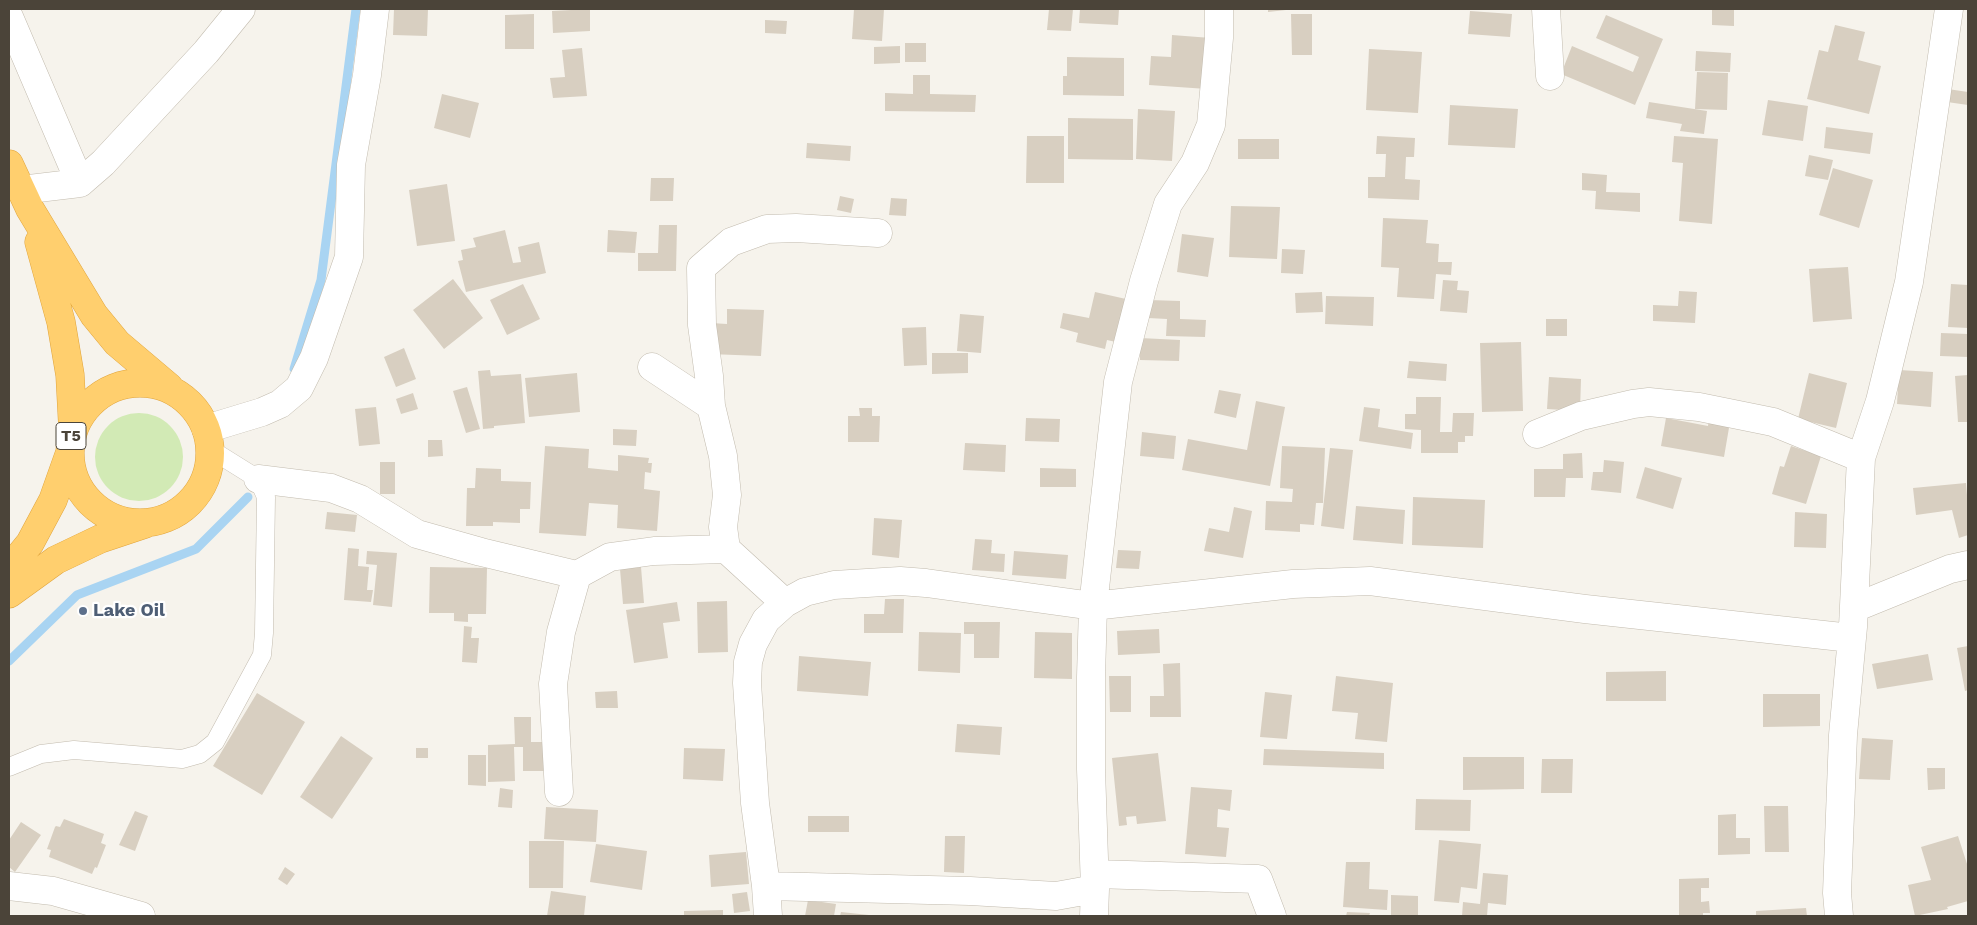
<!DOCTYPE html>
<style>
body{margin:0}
#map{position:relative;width:1977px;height:925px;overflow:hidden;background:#f6f3ec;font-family:"Work Sans",sans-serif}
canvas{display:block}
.frame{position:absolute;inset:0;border:10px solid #4b4439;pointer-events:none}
</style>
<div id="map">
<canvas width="1977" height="925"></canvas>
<div class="frame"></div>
</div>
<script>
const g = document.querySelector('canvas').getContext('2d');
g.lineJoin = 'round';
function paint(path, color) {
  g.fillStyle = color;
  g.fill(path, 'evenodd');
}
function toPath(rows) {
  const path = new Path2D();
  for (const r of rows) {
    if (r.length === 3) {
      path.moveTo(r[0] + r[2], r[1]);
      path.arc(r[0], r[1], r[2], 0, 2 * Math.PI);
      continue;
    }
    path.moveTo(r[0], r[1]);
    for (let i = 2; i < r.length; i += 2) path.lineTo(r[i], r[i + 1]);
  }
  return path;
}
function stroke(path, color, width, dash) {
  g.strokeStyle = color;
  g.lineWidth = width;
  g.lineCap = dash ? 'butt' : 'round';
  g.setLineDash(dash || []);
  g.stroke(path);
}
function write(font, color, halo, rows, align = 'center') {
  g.font = font + ' "Work Sans",sans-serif';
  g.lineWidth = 4.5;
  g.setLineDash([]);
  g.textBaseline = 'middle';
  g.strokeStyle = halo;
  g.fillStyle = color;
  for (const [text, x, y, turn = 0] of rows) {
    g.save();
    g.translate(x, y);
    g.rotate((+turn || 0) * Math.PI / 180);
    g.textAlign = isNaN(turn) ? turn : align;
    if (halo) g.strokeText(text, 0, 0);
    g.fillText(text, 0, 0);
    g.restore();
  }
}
paint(toPath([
 [139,457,44]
]), '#d2eab5');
stroke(toPath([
 [294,369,321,280,356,9],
 [9,661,77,595,196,549,248,497]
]), '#a9d4f2', 9);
paint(toPath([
 [394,9,428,9,427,36,393,35],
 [590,9,590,31,553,33,552,11],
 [854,9,884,9,882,41,852,39],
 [1049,9,1073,9,1071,31,1047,30],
 [1080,9,1119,9,1118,25,1079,23],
 [1268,9,1286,9,1286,10,1268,12],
 [1712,9,1734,9,1734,26,1712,25],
 [1470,11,1512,14,1510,37,1468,34],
 [534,14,534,49,505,49,505,15],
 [1291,14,1312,14,1312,55,1292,55],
 [1606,15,1663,39,1635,105,1561,74,1572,46,1633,72,1639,57,1596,38],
 [765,20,787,21,786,34,765,33],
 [1835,25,1865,32,1858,60,1881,66,1869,114,1807,99,1819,50,1828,52],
 [1172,35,1211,38,1207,89,1149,85,1151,56,1171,57],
 [905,43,926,43,926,62,905,62],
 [900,46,900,63,874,64,874,47],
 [582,48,587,96,553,98,550,78,565,77,562,50],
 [1369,49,1422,52,1418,113,1366,110],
 [1696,51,1731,53,1730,72,1695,71],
 [1067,57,1124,58,1124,96,1063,95,1063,76,1067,76],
 [1697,72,1728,73,1727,110,1695,109],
 [913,75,930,75,930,94,976,95,975,112,885,111,885,93,913,94],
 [1941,88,1968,92,1968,105,1940,101],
 [442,94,479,103,470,138,434,128],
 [1768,100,1808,106,1803,141,1762,135],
 [1649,102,1707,111,1704,134,1680,131,1682,124,1646,118],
 [1450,105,1518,109,1515,148,1448,145],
 [1138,109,1175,111,1172,161,1136,159],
 [1068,118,1133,119,1133,160,1068,159],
 [1826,127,1873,133,1870,154,1824,148],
 [1027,136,1064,136,1064,183,1026,183],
 [1377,136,1415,138,1414,157,1406,157,1405,179,1420,180,1419,200,1368,198,1368,177,1385,177,1386,154,1376,154],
 [1674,136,1718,139,1712,224,1679,221,1683,163,1672,162],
 [1238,139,1279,139,1279,159,1238,159],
 [807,143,851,146,850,161,806,158],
 [1809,155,1833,160,1828,180,1805,176],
 [1833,168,1873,180,1859,228,1819,215],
 [1582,173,1607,175,1606,192,1640,193,1640,212,1595,209,1596,191,1582,190],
 [651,178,674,178,673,201,650,201],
 [447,184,455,241,417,246,409,190],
 [840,196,854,199,851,213,837,210],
 [891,198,907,199,906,216,889,215],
 [1231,206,1280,207,1277,259,1229,257],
 [1383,218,1428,220,1426,243,1439,244,1438,262,1452,262,1451,275,1436,274,1434,299,1397,297,1399,268,1381,267],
 [659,225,677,225,676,271,638,271,638,253,658,253],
 [505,230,513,263,521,262,518,247,539,242,546,273,466,292,458,261,463,260,461,250,476,247,473,238],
 [608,230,637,232,635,253,607,252],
 [1182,234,1214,238,1208,277,1177,272],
 [1282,249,1305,250,1303,274,1281,273],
 [1848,267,1852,319,1813,322,1809,269],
 [453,279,483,318,444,349,413,310],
 [1443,280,1458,281,1457,290,1469,291,1467,313,1440,311],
 [523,284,540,319,507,335,490,300],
 [1951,284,1968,285,1968,328,1948,327],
 [1679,291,1697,292,1695,323,1653,321,1653,305,1678,306],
 [1095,292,1126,299,1116,342,1107,340,1105,349,1076,342,1078,333,1060,328,1063,313,1089,318],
 [1322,292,1323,312,1296,313,1295,293],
 [1326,296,1374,297,1373,326,1325,324],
 [1149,300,1180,301,1180,319,1206,320,1205,337,1166,336,1167,319,1148,318],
 [727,309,764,310,761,356,710,354,711,323,727,324],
 [960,314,984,316,981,353,957,351],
 [1546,319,1567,319,1567,336,1546,336],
 [926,327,927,365,904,366,902,328],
 [1941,333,1968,334,1968,357,1940,356],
 [1140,338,1180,340,1179,361,1140,360],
 [1521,342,1523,411,1482,412,1480,343],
 [404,348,416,379,396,387,384,357],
 [932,353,968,353,968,373,932,374],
 [1409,361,1447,364,1446,381,1407,378],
 [490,370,491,376,521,374,525,423,494,426,494,428,483,429,478,371],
 [1899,370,1933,372,1931,407,1897,404],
 [577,373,580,412,529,417,525,378],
 [1809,373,1847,383,1836,428,1798,419],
 [1968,375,1968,422,1958,422,1955,376],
 [1549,377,1581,379,1580,411,1547,409],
 [467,387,480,429,466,433,453,391],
 [1219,390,1241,394,1236,418,1214,413],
 [413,393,418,409,401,414,396,399],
 [1416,397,1441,397,1440,432,1452,432,1453,413,1474,413,1473,436,1465,436,1465,442,1458,442,1458,453,1421,453,1421,430,1405,429,1405,414,1416,414],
 [1256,401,1285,407,1270,486,1182,470,1188,439,1247,450],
 [376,407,380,444,359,446,355,409],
 [1364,407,1380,409,1378,427,1413,433,1411,449,1359,441],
 [859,408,872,408,872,416,880,416,879,442,848,442,848,416,860,416],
 [1026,418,1060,419,1059,442,1025,441],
 [1666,418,1708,426,1709,418,1730,422,1724,457,1661,446],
 [613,429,637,430,636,446,613,445],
 [1142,432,1176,436,1174,459,1140,456],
 [428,440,442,440,443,456,428,457],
 [965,443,1006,445,1005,472,963,470],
 [545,446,589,449,588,468,618,471,618,455,649,458,648,463,652,463,651,473,645,472,644,489,660,491,657,531,617,528,618,505,589,503,586,536,539,533],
 [1282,446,1325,448,1323,503,1316,503,1314,525,1300,524,1300,532,1265,530,1266,501,1292,502,1293,489,1280,488],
 [1791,446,1821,456,1806,504,1772,494,1780,466,1784,467],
 [1330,448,1353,450,1344,529,1321,526],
 [1582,453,1583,478,1566,478,1565,497,1534,497,1534,469,1563,469,1563,454],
 [1604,460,1624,462,1621,493,1591,490,1593,472,1603,472],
 [380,462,395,462,395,494,380,494],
 [1645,467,1682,478,1673,509,1636,498],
 [476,468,501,469,501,481,531,482,530,509,520,509,520,523,493,522,493,526,466,526,467,488,475,488],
 [1040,468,1076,469,1076,487,1040,487],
 [1966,483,1968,507,1968,535,1959,538,1952,510,1916,515,1913,488],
 [1413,497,1485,500,1483,548,1412,545],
 [1356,506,1405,510,1403,544,1353,540],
 [1234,507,1252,511,1243,558,1204,551,1209,528,1229,532],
 [327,512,357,515,355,532,325,529],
 [1795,512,1827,514,1826,548,1794,547],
 [874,518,902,520,899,558,872,555],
 [975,539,992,540,991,553,1005,554,1004,572,972,570],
 [348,548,359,549,358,566,369,567,367,590,373,590,371,602,344,600],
 [1118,550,1141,551,1139,569,1116,568],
 [367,551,397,553,392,607,373,605,377,565,366,564],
 [1014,551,1068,555,1066,579,1012,575],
 [430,567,487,568,486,614,468,614,468,622,454,621,454,613,429,613],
 [641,567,644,603,623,604,620,569],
 [885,599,904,599,903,633,864,633,864,614,884,614],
 [727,601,728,652,698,653,697,602],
 [677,602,680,621,663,623,668,658,634,663,626,610],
 [964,622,1000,622,999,658,974,658,974,634,964,634],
 [464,626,472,627,471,638,479,638,477,663,462,662],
 [1159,629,1160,653,1118,655,1117,631],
 [919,632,961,633,960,673,918,671],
 [1035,632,1072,633,1072,679,1034,678],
 [1968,646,1968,690,1965,691,1957,648],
 [1928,654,1933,680,1877,689,1872,664],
 [799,656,871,662,868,696,797,691],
 [1180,663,1181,717,1150,717,1150,696,1164,696,1163,664],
 [1666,671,1666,701,1606,701,1606,672],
 [1109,676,1131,676,1131,712,1110,712],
 [1336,676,1393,683,1387,742,1355,739,1358,713,1332,711],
 [617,691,618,708,596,708,595,692],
 [1265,692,1292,695,1287,739,1260,737],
 [257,693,305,722,262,795,213,766],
 [1763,694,1820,694,1820,726,1763,727],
 [514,717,531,717,531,742,546,742,547,771,523,771,523,747,514,747,515,781,488,782,488,745,515,744],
 [957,724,1002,727,1000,755,955,752],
 [341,736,373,758,332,819,300,797],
 [1862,738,1893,740,1890,780,1859,779],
 [416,748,428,748,428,758,416,758],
 [684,748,725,749,723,781,683,779],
 [1264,749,1384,753,1384,769,1263,765],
 [1158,753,1166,821,1137,824,1136,816,1126,817,1127,825,1119,826,1112,758],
 [468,755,486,755,486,786,468,785],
 [1463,757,1524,757,1524,789,1463,790],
 [1542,759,1573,759,1572,793,1541,793],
 [1927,768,1945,768,1945,789,1928,790],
 [1191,787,1232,790,1230,811,1218,809,1217,827,1229,828,1226,857,1185,854],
 [500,788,513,790,512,808,498,807],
 [1416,799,1471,800,1470,831,1415,830],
 [1764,806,1788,806,1789,852,1765,852],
 [546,807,598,810,596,842,544,839],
 [135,811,148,816,135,851,119,845],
 [1736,814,1736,838,1750,838,1750,854,1718,855,1718,815],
 [808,816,849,816,849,832,808,832],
 [64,819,104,834,101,843,106,845,97,868,95,867,92,874,49,857,51,850,47,849,55,827,56,826,60,827],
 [21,822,41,835,15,872,9,867,9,840],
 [945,836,965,836,964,873,944,872],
 [1958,836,1968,867,1968,901,1947,907,1948,909,1915,916,1908,885,1931,880,1921,847],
 [1439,840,1481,844,1477,889,1461,887,1459,903,1434,901],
 [529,841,564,841,563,888,529,888],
 [596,844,647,851,642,890,590,882],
 [746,852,749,884,711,887,709,855],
 [1346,862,1370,862,1369,889,1388,890,1387,910,1343,907],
 [285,867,295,874,287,885,278,879],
 [1483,873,1508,875,1506,905,1488,903,1487,916,1462,916,1463,902,1480,904],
 [1709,878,1709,888,1701,888,1701,902,1709,901,1710,913,1703,913,1703,916,1679,916,1679,879],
 [551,891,586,896,584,916,547,916],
 [747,892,750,911,734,913,732,894],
 [1391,895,1418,896,1418,916,1391,916],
 [808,900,836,904,834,916,805,916],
 [1806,908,1807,916,1756,916,1756,911],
 [723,910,723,916,684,916,684,911],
 [841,912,869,915,869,916,840,916],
 [1347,912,1370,913,1369,916,1346,916]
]), '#d8cfc1');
const lane = toPath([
 [9,767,41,754,74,750,182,759,200,754,215,742,262,655,264,633,266,497,258,479,210,449]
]);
const street = toPath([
 [1546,9,1550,76],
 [9,17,80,183],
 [21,190,80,183,103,163,206,52,241,9],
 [652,367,711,406,723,456,727,495,723,527,726,549,785,603],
 [711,406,709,376,702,325,701,268,731,242,767,229,796,228,878,233],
 [206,429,262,412,280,404,299,388,314,358,349,257,351,165,367,75,375,9],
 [1537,434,1581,416,1633,404,1649,402,1699,407,1773,422,1861,458],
 [258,479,331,488,360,499,417,534,481,552,577,575],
 [1854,608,1950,569,1968,565],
 [559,792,553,684,561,632,577,575,610,557,654,551,726,549],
 [1095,874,1258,879,1272,916],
 [9,886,53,891,141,916],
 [766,886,970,891,1056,896,1095,889],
 [768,916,766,886,755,803,747,683,748,662,753,644,766,620,785,603,805,592,834,585,900,581,926,583,1093,606,1293,584,1370,581,1585,609,1851,638],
 [1094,916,1095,889,1091,769,1091,677,1093,606,1118,382,1144,281,1168,204,1195,163,1211,125,1219,38,1219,9],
 [1839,916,1837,893,1843,735,1853,627,1861,458,1880,401,1909,282,1949,9]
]);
const highway = toPath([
 [9,164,30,209,94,315,117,343,169,387],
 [39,242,61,322,70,375,73,431],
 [140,453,70],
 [9,569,30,543,53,500,69,455],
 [9,594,56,560,100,539,145,524]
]);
stroke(lane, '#c2bbae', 19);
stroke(street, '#c2bbae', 29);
stroke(highway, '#e0a43c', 29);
stroke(lane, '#fff', 18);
stroke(street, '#fff', 28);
stroke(highway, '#ffcf6e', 28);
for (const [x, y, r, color] of [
 [83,611,5,"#5c6f8a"]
]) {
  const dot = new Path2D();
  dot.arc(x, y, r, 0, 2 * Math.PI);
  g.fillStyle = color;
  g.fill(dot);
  stroke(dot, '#fff', 2);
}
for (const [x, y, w] of [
 [71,436,30]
]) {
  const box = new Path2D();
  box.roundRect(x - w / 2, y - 13.5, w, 27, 4);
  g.fillStyle = '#fff';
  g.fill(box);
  stroke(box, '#4b4439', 1);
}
write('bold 16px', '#4b4439', null, [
 ["T5",71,436]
]);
write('bold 18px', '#4e5e75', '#fff', [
 ["Lake Oil",93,611]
], 'left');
</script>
